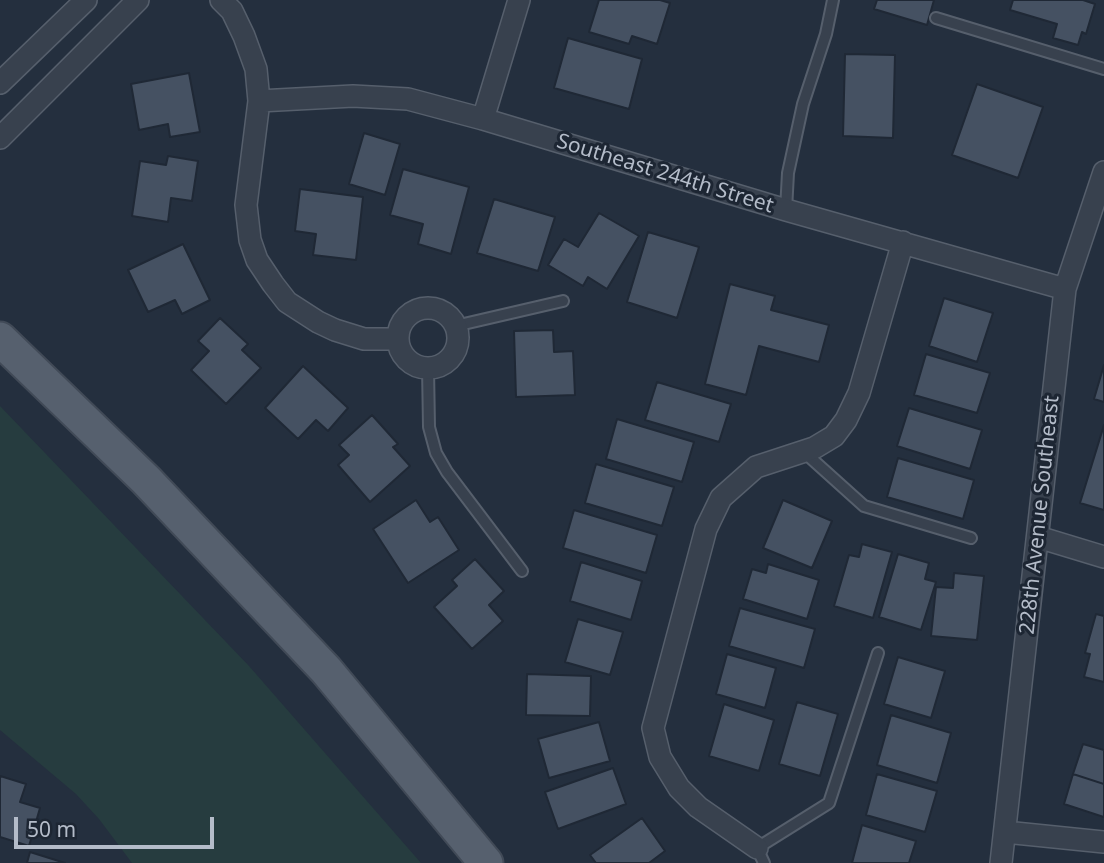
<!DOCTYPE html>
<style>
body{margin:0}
#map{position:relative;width:1104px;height:863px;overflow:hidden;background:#242f3e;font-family:"Noto Sans",sans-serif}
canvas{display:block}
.scale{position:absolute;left:14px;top:817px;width:200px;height:32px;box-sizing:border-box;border:4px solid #b4bcc9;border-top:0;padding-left:9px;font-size:21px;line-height:24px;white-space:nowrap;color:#b4bcc9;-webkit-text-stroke:5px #1d2633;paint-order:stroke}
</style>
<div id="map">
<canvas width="1104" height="863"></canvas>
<div class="scale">50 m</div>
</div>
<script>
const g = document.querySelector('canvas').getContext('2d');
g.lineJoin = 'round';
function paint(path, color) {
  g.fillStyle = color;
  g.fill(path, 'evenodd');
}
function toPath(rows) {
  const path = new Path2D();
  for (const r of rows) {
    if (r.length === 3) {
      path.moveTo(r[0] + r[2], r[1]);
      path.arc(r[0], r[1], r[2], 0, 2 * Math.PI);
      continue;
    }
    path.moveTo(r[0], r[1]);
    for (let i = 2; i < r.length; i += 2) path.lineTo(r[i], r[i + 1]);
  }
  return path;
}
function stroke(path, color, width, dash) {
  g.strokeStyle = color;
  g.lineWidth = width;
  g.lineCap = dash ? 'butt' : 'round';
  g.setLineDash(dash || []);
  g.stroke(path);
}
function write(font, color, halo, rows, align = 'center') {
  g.font = font + ' "Noto Sans",sans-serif';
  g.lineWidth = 6;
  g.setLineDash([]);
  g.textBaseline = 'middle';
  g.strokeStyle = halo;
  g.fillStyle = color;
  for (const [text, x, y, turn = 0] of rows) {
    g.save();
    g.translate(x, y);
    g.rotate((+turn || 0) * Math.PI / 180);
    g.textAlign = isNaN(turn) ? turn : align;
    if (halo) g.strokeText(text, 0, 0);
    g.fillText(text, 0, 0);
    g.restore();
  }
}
paint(toPath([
 [0,406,249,666,421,863,132,863,99,819,76,794,0,730]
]), '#263c3f');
const building = toPath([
 [599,0,660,0,670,3,657,44,632,36,629,44,589,32,599,0],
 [877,0,934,0,927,25,874,9,877,0],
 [1013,0,1083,0,1095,4,1086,34,1082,32,1078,45,1053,38,1057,24,1010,10,1013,0],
 [568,38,642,59,629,109,554,88,568,38],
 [845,54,895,55,893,138,843,136,845,54],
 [189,73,200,132,170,137,168,124,139,130,131,84,189,73],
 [977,84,1043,107,1018,178,952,155,977,84],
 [364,133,400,144,385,195,349,184,364,133],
 [168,156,198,161,192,201,171,198,168,222,132,216,140,161,166,165,168,156],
 [403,169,469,187,451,254,418,244,423,224,390,215,403,169],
 [300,189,363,197,356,260,313,255,316,234,295,231,300,189],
 [494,199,555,217,538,271,477,253,494,199],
 [599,213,639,236,607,289,588,277,583,286,548,265,564,239,578,247,599,213],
 [648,232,699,247,677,318,627,302,648,232],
 [183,244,210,300,182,314,175,300,148,312,128,270,183,244],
 [730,284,775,296,771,310,829,325,819,362,759,346,746,395,705,384,730,284],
 [944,298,993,313,977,362,929,346,944,298],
 [220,318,248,344,242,350,261,368,226,404,191,370,209,351,198,341,220,318],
 [553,330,554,352,573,351,575,395,516,397,514,331,553,330],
 [926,354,990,373,977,413,914,395,926,354],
 [1104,365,1104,402,1094,399,1104,365],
 [303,366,348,408,328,431,316,420,298,439,265,408,303,366],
 [657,382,731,404,719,442,645,420,657,382],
 [909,408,982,430,970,469,897,446,909,408],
 [372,415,398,444,393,447,410,466,370,502,338,465,349,455,339,445,372,415],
 [617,419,694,442,682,482,606,459,617,419],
 [1104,425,1104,510,1080,503,1104,425],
 [898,458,974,480,963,519,887,497,898,458],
 [596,464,674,487,662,526,585,503,596,464],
 [416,500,430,522,438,517,459,550,408,583,373,529,416,500],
 [783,500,832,521,812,568,763,548,783,500],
 [574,510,657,535,646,573,563,548,574,510],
 [862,544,892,552,873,618,834,606,849,555,859,557,862,544],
 [898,554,929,563,925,579,936,582,921,630,879,617,898,554],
 [475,559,504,591,489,605,503,621,472,649,434,607,457,586,452,580,475,559],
 [581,562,642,581,631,620,570,601,581,562],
 [768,564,819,580,807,619,743,599,752,569,766,573,768,564],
 [954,573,984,576,977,640,931,636,936,587,953,588,954,573],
 [740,608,815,629,804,668,729,646,740,608],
 [1096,614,1104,616,1104,682,1084,677,1090,654,1085,653,1096,614],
 [578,619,623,632,610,675,565,662,578,619],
 [727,654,776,668,765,708,716,694,727,654],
 [898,657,945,671,931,718,884,704,898,657],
 [527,674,591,676,590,716,526,715,527,674],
 [797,702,838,714,820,776,779,764,797,702],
 [724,704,774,720,759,771,709,756,724,704],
 [891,715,951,733,937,783,877,765,891,715],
 [599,722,610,761,549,778,538,739,599,722],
 [1083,744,1104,750,1104,784,1073,774,1083,744],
 [613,768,626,804,558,829,545,792,613,768],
 [877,774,937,791,925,832,866,815,877,774],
 [1073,774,1104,784,1104,817,1064,804,1073,774],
 [0,776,26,784,20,802,40,808,29,846,0,837,0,776],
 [642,818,665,851,649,863,596,863,590,855,642,818],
 [862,825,916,841,909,863,852,863,862,825],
 [30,852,65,863,27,863,30,852]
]);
paint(building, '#455162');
stroke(building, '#1f2835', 2);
const service = toPath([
 [936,18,1104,69],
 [786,210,788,173,803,104,826,34,833,0],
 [455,326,563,301],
 [428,368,429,427,436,453,447,472,522,571],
 [804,452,864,506,971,538],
 [764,863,757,848,829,803,878,653]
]);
const minor = toPath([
 [221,0,232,11,244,36,256,69,259,101,246,205,250,240,257,260,273,284,287,302,318,322,335,330,364,339,397,339],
 [0,83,86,0],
 [259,101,353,96,408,99,483,119,786,210,1065,289],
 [483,119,519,0],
 [0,138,138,0],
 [428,338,30],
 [1038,537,1104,557],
 [1005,832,1104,842],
 [757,848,698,807,679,788,660,757,653,728,706,529,721,498,756,467,814,448,834,436,846,420,859,393,903,242],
 [1001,863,1065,289,1104,172]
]);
const primary = toPath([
 [0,339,146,480,326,670,486,863]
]);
stroke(service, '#565f6c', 14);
stroke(minor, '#565f6c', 24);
stroke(primary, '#414a57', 37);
stroke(service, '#38414e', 10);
stroke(minor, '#38414e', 21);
stroke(primary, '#56606e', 33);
write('21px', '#b4bcc9', '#1d2633', [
 ["Southeast 244th Street",665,174,17],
 ["228th Avenue Southeast",1040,515,-84]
]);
</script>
